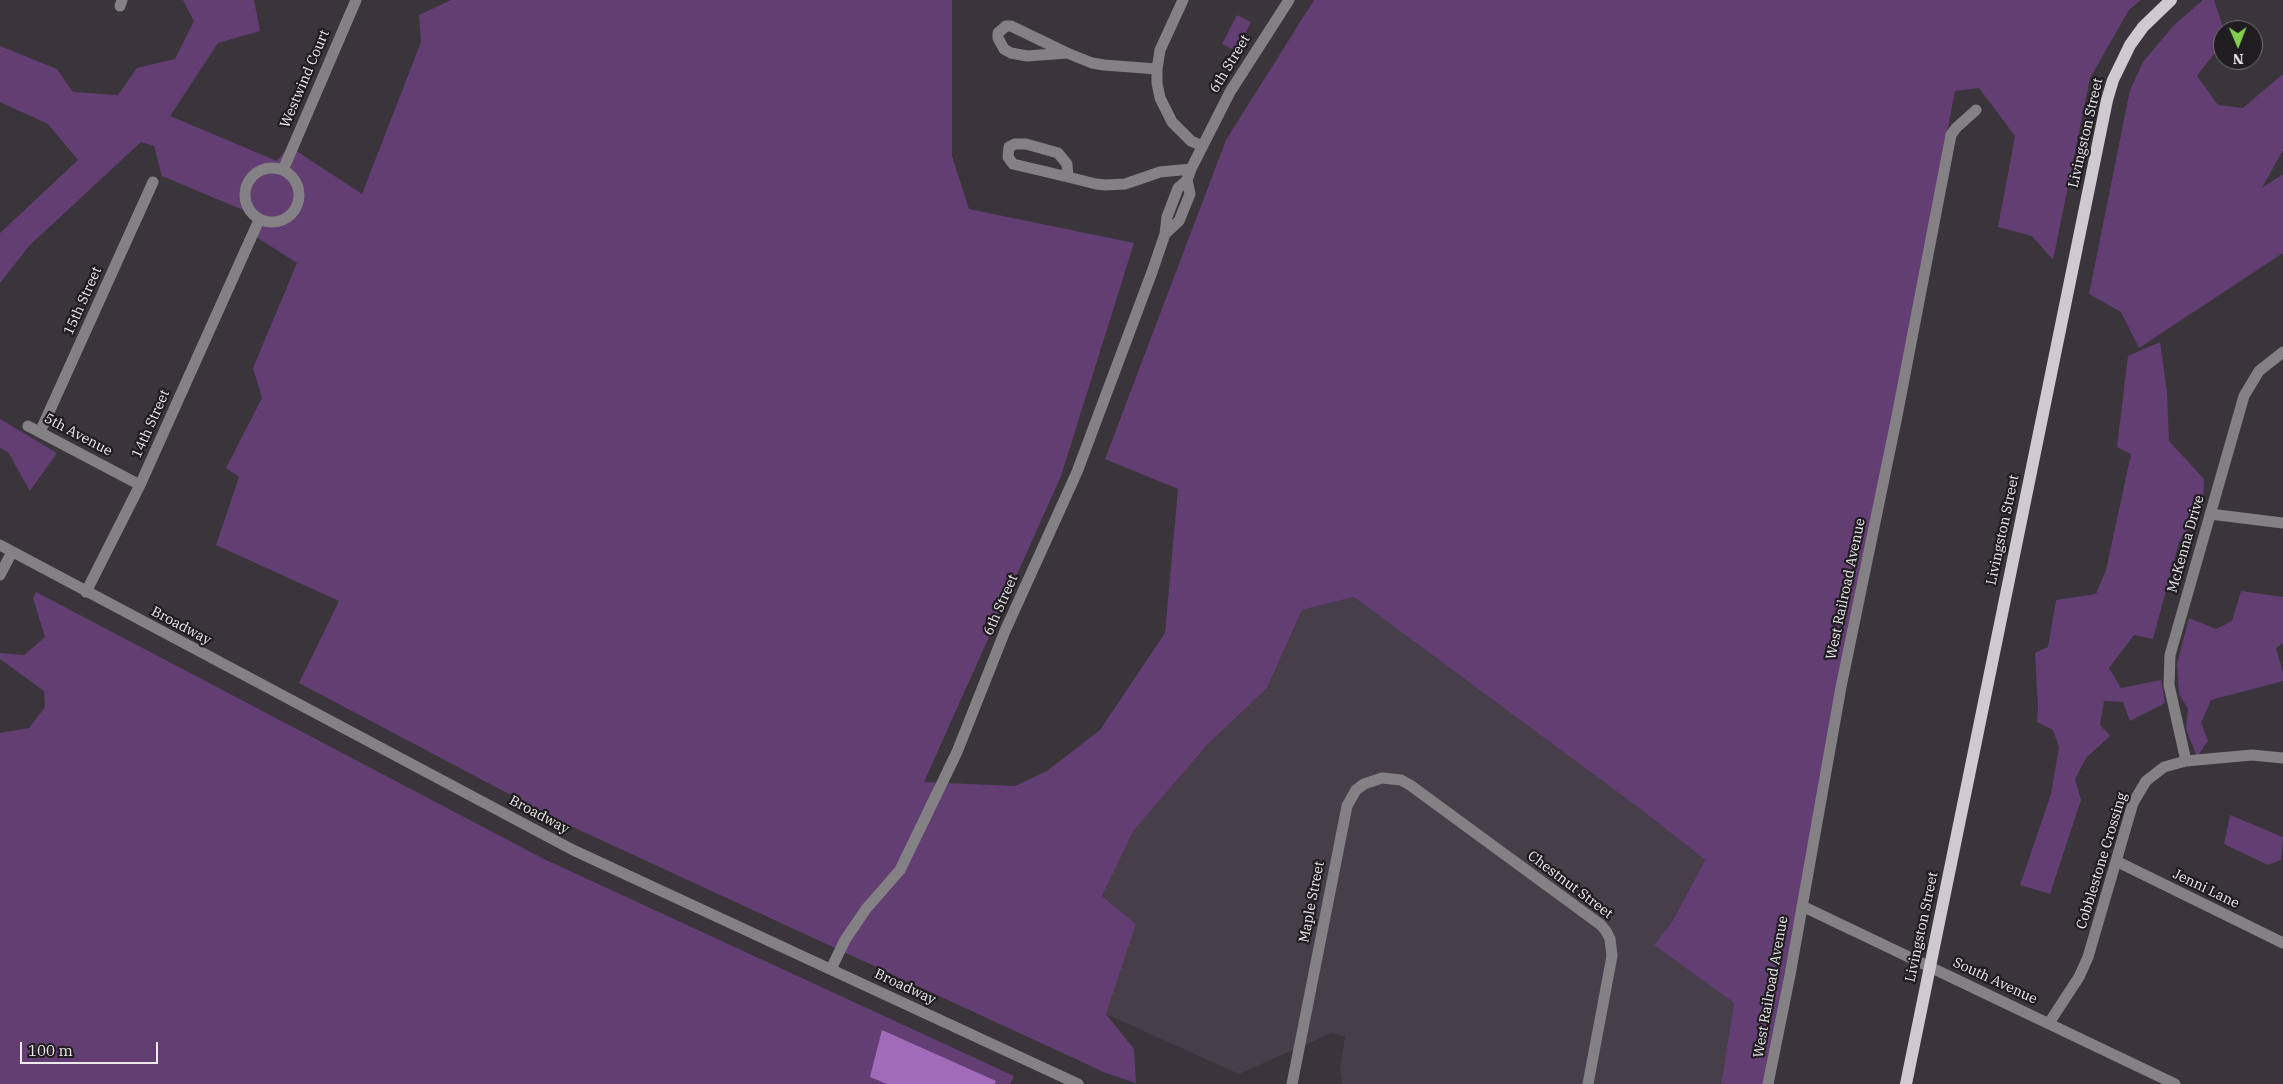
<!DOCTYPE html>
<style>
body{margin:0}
#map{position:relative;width:2283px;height:1084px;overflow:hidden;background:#39353b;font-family:"IBM Plex Serif",serif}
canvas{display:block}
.north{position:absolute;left:2213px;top:20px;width:50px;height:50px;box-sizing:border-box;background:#1f1d20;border:1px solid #716f72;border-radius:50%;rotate:179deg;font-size:14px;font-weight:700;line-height:20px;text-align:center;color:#edeaee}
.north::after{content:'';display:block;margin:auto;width:18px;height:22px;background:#84d04d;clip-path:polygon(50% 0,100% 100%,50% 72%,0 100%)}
.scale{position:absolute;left:20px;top:1042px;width:138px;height:22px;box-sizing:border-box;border:2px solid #edeaee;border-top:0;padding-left:6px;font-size:15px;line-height:18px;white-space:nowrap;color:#edeaee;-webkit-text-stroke:4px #1f1d20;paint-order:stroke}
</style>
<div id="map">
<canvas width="2283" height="1084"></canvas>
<div class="north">N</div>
<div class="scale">100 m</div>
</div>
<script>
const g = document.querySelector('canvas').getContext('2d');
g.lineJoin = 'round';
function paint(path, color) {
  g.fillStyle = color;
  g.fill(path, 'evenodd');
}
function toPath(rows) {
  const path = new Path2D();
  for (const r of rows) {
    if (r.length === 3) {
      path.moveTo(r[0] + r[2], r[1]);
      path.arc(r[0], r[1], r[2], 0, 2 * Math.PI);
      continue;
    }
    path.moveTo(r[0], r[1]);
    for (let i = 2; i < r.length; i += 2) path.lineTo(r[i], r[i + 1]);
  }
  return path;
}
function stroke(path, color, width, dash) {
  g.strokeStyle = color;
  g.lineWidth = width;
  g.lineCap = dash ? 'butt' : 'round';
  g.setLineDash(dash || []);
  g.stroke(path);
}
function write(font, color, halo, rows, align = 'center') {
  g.font = font + ' "IBM Plex Serif",serif';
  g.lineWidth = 4.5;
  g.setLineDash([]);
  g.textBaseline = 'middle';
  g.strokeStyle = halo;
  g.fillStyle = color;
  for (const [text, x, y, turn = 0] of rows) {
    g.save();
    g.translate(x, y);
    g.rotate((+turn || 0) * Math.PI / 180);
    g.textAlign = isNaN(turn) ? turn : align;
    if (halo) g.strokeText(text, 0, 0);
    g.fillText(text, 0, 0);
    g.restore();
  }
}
paint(toPath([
 [1354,597,1643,811,1705,860,1672,922,1654,945,1734,1003,1721,1084,1342,1084,1340,1069,1345,1037,1332,1033,1239,1074,1106,1014,1136,924,1102,896,1134,830,1208,744,1267,688,1302,610]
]), '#463e49');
paint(toPath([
 [183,0,254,0,260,31,218,43,170,116,277,161,289,146,362,194,421,42,419,15,451,0,952,0,952,156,969,209,1134,243,1061,476,924,782,1015,786,1047,771,1100,730,1165,633,1178,489,1105,459,1226,140,1314,0,2141,0,2129,10,2090,78,2053,260,2032,236,1998,227,2015,136,1979,88,1955,91,1768,1084,1721,1084,1734,1003,1654,945,1672,922,1705,860,1643,811,1354,597,1302,610,1267,688,1208,744,1134,830,1102,896,1136,924,1106,1014,1134,1049,1136,1083,1106,1073,562,822,299,683,339,601,216,545,239,477,226,468,262,398,253,368,297,263,250,233,255,215,162,176,154,146,141,142,29,246,0,283,0,233,78,160,48,124,0,102,0,46,57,69,73,92,118,95,137,68,175,59,194,21],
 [2203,0,2214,0,2224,30,2223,42,2197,76,2218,105,2243,108,2283,74,2283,150,2262,188,2283,174,2283,253,2139,348,2121,312,2089,294,2130,90,2143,62,2173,26],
 [1237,15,1251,22,1236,51,1222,44],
 [2160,342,2167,392,2169,441,2204,479,2203,508,2179,542,2153,639,2134,635,2109,668,2121,688,2161,680,2165,703,2130,721,2123,702,2104,701,2100,725,2110,736,2086,758,2075,779,2081,800,2050,894,2020,885,2051,794,2059,747,2053,730,2037,722,2038,707,2035,653,2048,647,2056,600,2096,594,2106,570,2131,454,2117,447,2128,356],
 [0,419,57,453,30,491,8,452,0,448],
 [2241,591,2283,597,2283,643,2276,648,2283,672,2283,681,2211,700,2201,723,2208,741,2197,757,2186,729,2188,709,2179,694,2177,664,2189,618,2216,629,2232,621],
 [36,592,544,859,1014,1076,1010,1084,0,1084,0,733,29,728,45,707,44,691,0,659,0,653,24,655,45,637,33,598],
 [2230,815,2283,837,2281,860,2268,865,2224,844]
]), '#623e72');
paint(toPath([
 [882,1030,996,1081,995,1084,887,1084,870,1077]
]), '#a16bba');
stroke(toPath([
 [1183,0,1160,50,1157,69,1157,83,1160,98,1172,122,1191,141,1202,146],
 [120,6,122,0],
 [1006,26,1011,26,1067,53,1027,56,1011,53,1004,49,998,38,998,33,1006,26],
 [1067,53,1092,63,1104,65,1157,69],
 [272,195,27],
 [283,170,356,0],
 [1068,177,1067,164,1058,153,1026,144,1015,144,1009,147,1008,157,1013,164,1068,177,1096,184,1105,185,1125,184,1160,172,1191,169],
 [1165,234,1179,221,1190,194,1187,180,1191,169,1230,92,1289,0],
 [28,426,140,485],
 [40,432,153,182],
 [2210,514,2283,523],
 [0,545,573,850,1078,1084],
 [0,575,12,552],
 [86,592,140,485,259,220],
 [2186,761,2169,685,2170,655,2244,396,2259,371,2283,352],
 [2116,861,2283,943],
 [1802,906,2175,1084],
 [831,969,845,940,866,909,900,870,957,752,1005,631,1077,472,1152,272,1165,234,1167,217,1178,188,1187,180],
 [2049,1023,2079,977,2088,957,2133,803,2146,781,2164,767,2186,761,2252,755,2283,758],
 [1292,1084,1347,806,1356,790,1364,784,1382,778,1401,780,1410,785,1601,925,1606,931,1610,939,1612,956,1588,1084],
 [1768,1084,1790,975,1841,687,1897,416,1951,135,1956,128,1976,110]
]), '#838184', 11);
stroke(toPath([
 [1906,1084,2107,100,2113,80,2130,45,2143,27,2171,0]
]), '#cecad0', 12);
write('14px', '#edeaee', '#1f1d20', [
 ["6th Street",1230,64,-59],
 ["Westwind Court",305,79,-67],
 ["Livingston Street",2086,133,-77],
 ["15th Street",83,301,-66],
 ["14th Street",151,424,-66],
 ["5th Avenue",78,435,28],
 ["Livingston Street",2003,530,-78],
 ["McKenna Drive",2186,544,-74],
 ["West Railroad Avenue",1846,589,-78],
 ["6th Street",1001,605,-66],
 ["Broadway",181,626,28],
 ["Broadway",539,815,28],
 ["Cobblestone Crossing",2102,861,-73],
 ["Chestnut Street",1570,885,37],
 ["Jenni Lane",2206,889,26],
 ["Maple Street",1312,902,-79],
 ["Livingston Street",1922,927,-78],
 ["South Avenue",1995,981,25],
 ["Broadway",905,987,25],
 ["West Railroad Avenue",1771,987,-80]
]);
</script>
